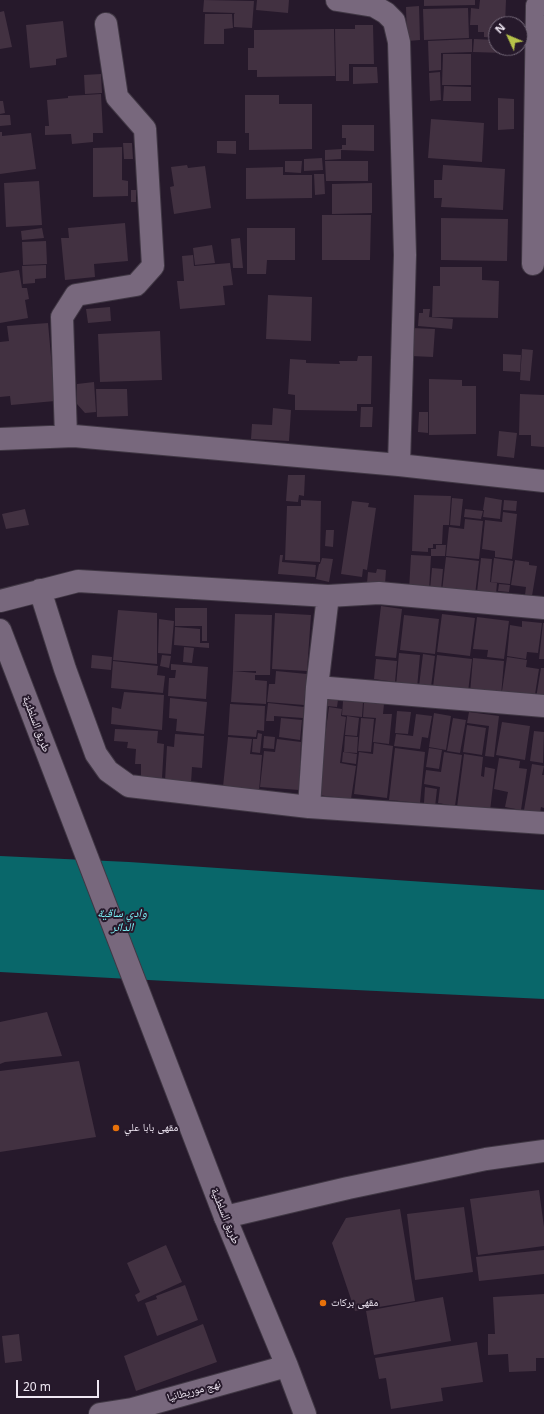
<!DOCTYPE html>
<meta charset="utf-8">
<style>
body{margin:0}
#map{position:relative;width:544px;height:1414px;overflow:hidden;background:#26192b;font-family:"Noto Sans",sans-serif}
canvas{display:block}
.north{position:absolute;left:488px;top:16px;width:40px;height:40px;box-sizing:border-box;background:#26192b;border:1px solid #766b7b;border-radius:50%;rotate:314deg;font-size:11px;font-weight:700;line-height:16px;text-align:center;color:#efe7f3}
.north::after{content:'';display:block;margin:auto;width:14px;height:18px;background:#b6c249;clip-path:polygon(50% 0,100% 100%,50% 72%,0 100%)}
.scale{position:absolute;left:16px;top:1380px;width:83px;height:18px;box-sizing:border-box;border:2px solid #efe7f3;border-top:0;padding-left:5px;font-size:12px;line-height:14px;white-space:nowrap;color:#efe7f3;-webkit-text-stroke:3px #26192b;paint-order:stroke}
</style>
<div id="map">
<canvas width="544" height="1414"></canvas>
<div class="north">N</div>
<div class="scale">20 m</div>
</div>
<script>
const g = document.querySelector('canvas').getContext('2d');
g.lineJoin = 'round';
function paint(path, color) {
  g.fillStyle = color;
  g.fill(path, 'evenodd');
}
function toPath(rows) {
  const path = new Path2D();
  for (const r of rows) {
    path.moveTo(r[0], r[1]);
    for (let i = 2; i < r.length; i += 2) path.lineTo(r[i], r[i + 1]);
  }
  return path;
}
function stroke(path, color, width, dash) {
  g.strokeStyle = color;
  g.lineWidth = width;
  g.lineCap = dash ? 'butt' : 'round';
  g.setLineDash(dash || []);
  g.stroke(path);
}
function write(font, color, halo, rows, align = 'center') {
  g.font = font + ' "Noto Sans","Noto Naskh Arabic",sans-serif';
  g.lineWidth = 4;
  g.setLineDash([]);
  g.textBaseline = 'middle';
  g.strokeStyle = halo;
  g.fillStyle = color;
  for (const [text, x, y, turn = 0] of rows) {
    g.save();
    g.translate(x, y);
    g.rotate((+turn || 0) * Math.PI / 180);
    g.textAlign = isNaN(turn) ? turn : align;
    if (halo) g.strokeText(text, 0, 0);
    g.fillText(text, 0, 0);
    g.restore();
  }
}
paint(toPath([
 [0,856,129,862,544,890,544,999,167,981,0,972]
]), '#09676a');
paint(toPath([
 [204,0,254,1,252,28,234,27,234,14,235,13,203,12],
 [257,0,289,0,288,13,256,10],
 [424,0,475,0,475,5,424,6],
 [480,0,506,0,505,24,496,24,496,38,484,37,484,32,478,32,478,25,470,25,471,8,479,9],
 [419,6,420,40,407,41,406,7],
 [468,8,469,38,424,40,423,9],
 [4,11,12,47,0,49,0,12],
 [205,14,232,14,233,28,224,29,224,44,204,44],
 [63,21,67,57,56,59,56,65,30,68,26,25],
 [355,25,373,25,374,64,349,64,349,81,336,81,335,29,355,29],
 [334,29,335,76,257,77,257,70,248,70,248,48,254,48,254,30],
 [472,39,472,52,441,53,441,70,429,71,428,41],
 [474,39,496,40,496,48,504,48,504,53,473,52],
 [443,54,471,54,471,85,442,85],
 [353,67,377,67,378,83,353,84],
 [440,72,441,100,430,101,429,73],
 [101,74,102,93,85,94,84,75],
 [444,86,471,87,471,101,443,101],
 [101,94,103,133,93,133,93,142,72,144,71,134,45,135,45,126,49,126,47,100,68,98,68,96],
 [245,95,279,95,279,104,312,104,312,149,249,150,249,133,245,133],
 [498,98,514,99,514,129,498,130],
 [0,101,3,101,5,113,0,114],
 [0,115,10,115,11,125,0,126],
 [431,119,484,123,482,162,428,158],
 [342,125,374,125,374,151,341,150,341,159,325,160,325,150,342,149,342,145,346,145,346,138,342,138],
 [0,132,2,132,2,136,31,133,36,169,0,174],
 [217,141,236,141,236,154,217,153],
 [123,143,132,143,133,159,124,159],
 [122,147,122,180,128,181,128,196,93,197,93,148],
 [322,158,323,170,304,171,304,159],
 [285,161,302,161,301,173,285,172],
 [325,161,368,161,368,181,326,181],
 [187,165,188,168,205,166,211,208,174,214,170,187,174,186,171,167],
 [443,165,505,169,503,210,441,207,442,198,434,198,434,180,442,180],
 [283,167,283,175,312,175,312,198,246,199,246,168],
 [314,174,324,174,325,194,315,195],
 [39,181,42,225,6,227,4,183],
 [372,183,372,213,332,214,332,184],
 [131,190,136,190,136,202,131,202],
 [322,215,371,215,370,260,322,260],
 [441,218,508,219,507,261,441,260],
 [125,223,128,261,94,264,95,277,65,280,61,238,69,238,68,228],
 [42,228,44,238,22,240,21,231],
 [247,228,295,228,295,260,267,260,266,274,247,274],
 [240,238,243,268,233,268,231,239],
 [46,241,47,264,23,265,22,242],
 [212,245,215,263,195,265,193,248],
 [193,255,194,266,230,263,233,285,223,286,225,305,180,309,177,281,184,281,182,256],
 [46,265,46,278,35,279,35,283,23,284,22,266],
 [440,267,482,267,482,280,499,281,498,318,432,317,433,286,440,286],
 [19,270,22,288,27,288,29,299,25,300,28,318,0,323,0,273],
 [268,295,312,297,311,341,266,339],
 [110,307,111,321,88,323,86,309],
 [423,309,430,309,429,317,428,317,453,319,452,329,418,326,419,313,423,313],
 [48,323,55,401,11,405,10,396,0,397,0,342,9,341,7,326],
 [412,328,435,329,433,357,411,356],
 [160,331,162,380,100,382,98,334],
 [522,349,533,350,530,381,520,380],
 [503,354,521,355,520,372,503,371],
 [358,356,372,356,371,404,357,404,357,411,295,410,295,395,288,394,290,359,306,360,306,363,340,364,339,361,357,361],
 [429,379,462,380,462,386,476,386,476,434,429,435],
 [94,382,96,412,85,413,77,404,77,384],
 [96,389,127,389,128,416,97,417],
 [520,394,544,395,544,447,531,446,531,435,519,435],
 [361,407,373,407,372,427,360,427],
 [273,408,291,410,289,441,251,439,252,424,272,425],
 [419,412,428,412,428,433,418,432],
 [499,431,517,433,514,458,497,456],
 [288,475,305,475,304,496,299,495,298,502,286,501],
 [414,495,451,496,449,525,443,525,442,544,433,544,433,548,428,548,428,552,412,551],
 [485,497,502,500,500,519,483,517,484,510,483,510],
 [452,498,463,499,460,526,450,525],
 [301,500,321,501,320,562,285,560,287,506,301,506],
 [504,500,517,501,516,511,503,510],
 [352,501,369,503,368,507,376,508,367,570,363,569,362,577,341,574],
 [25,509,29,525,6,529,2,514],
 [465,509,483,511,481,519,464,517],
 [503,512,517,514,512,559,495,557,495,551,482,549,485,520,502,522],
 [465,519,483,521,479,559,446,556,449,527,464,529],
 [326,530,334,530,333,547,325,546],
 [436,545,446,545,445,556,431,556,431,549,436,549],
 [280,555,283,555,282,562,316,565,315,577,278,574],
 [411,555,431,556,429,591,409,590],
 [446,557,479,561,475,595,442,591],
 [322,558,333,559,329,582,316,579,319,564,320,564],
 [481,558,492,559,490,582,497,583,496,594,477,592],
 [494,558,513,561,510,584,491,582],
 [515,560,529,562,529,565,537,566,532,596,525,595,526,587,511,585],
 [432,568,443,569,441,590,430,590],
 [377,569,386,570,385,585,367,583,368,572,376,573],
 [499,584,510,585,509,592,498,591],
 [381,606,402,609,396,658,375,656],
 [175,608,207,608,207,641,202,641,202,626,175,626],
 [118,610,157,613,157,664,113,660],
 [275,613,311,615,307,671,272,669],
 [235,614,272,615,270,675,255,675,255,680,267,681,266,704,231,702,233,671,256,673,256,671,233,671],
 [442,614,475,618,470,656,437,652],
 [404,615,439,619,435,654,400,650],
 [477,617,509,621,504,659,487,657,488,650,473,649],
 [159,619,174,621,171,654,158,653],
 [522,621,542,623,538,653,527,652,526,659,507,656,510,625,522,627],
 [543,623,544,623,544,659,539,659],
 [175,627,200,629,200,643,209,643,209,648,174,645],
 [184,647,194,648,192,663,183,662],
 [399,653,420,655,417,688,396,686],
 [423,654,435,656,431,687,419,686],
 [92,655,112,657,111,670,91,668],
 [162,655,171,656,169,668,160,666],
 [437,655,472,659,468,692,433,687],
 [507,657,527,660,526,667,539,669,534,701,501,698],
 [473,658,504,661,501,696,470,693],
 [376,659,397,661,395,682,374,679],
 [113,661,158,666,157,675,165,676,163,693,111,688],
 [171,664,208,667,206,699,168,696,169,678,175,678,176,670,171,670],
 [541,668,544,668,544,699,536,698],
 [276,671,307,674,304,705,267,702,269,684,275,684],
 [124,692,164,695,162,730,111,724,112,707,121,709],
 [170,698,207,702,204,734,176,731,177,719,169,718],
 [328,699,338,700,337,707,327,706],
 [343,701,363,702,362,717,342,715],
 [364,702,384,704,383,714,392,714,389,744,373,742,376,718,363,717],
 [268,703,304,707,303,718,274,716,274,721,266,721],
 [230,704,265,706,264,731,257,730,256,737,228,735],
 [329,707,342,709,341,716,346,717,340,763,356,766,351,799,317,795],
 [397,711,411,712,408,734,395,733],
 [469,712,499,716,494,757,485,756,489,726,467,723],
 [434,713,451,716,446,750,429,747],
 [416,714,432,716,428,738,422,737,420,749,394,746,396,734,413,736],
 [347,716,359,718,357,736,345,735],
 [281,718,302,720,300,740,279,737],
 [361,718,374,719,371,752,358,751],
 [453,718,466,720,460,753,447,751],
 [502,722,530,726,525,760,496,755],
 [467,725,486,728,482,755,463,752],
 [115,729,158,731,157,743,164,744,162,778,141,777,141,764,135,764,136,749,127,748,128,742,114,741],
 [534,731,544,732,543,763,530,761],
 [258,733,262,734,260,753,252,752,253,739,257,739],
 [175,734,204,736,202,768,192,767,191,783,165,781,167,746,174,747],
 [264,736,275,737,274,749,263,748],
 [345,736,358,737,357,753,344,752],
 [228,737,252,739,250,754,262,755,259,791,223,787],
 [277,739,301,742,299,790,260,787,264,751,275,752],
 [374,743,393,746,387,798,354,794,359,752,373,754],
 [395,748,425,752,420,803,389,800],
 [429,748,442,750,439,769,426,767],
 [343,752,357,754,356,764,342,762],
 [444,752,462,755,455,806,438,803,440,787,424,784,426,770,441,772],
 [464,754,483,757,481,776,484,777,485,767,495,769,490,811,457,807],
 [499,758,520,761,519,768,527,769,521,810,505,807,508,792,494,789],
 [532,764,544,766,542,775,544,775,544,808,541,807,540,813,524,810],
 [425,787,437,789,435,807,429,807,429,804,424,803],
 [47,1012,62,1056,5,1062,0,1064,0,1022],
 [79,1061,96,1137,0,1152,0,1071],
 [539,1190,544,1227,544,1246,478,1255,470,1199],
 [464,1207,473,1272,415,1280,407,1214],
 [400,1209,415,1301,355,1311,332,1243,346,1218],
 [166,1245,182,1282,138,1302,135,1295,140,1292,127,1263],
 [544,1250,544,1274,479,1281,476,1257],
 [185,1285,198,1320,157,1336,145,1303,157,1299,156,1296],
 [544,1294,544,1358,536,1358,536,1371,509,1372,508,1354,488,1355,488,1334,495,1334,493,1297],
 [443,1297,451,1341,374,1355,366,1311],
 [203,1324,217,1362,136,1391,124,1356],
 [19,1334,22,1361,5,1363,2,1336],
 [477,1342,483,1382,441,1388,443,1401,391,1409,386,1378,379,1379,375,1358]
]), '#423141');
const minor = toPath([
 [337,0,374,6,386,13,394,21,399,42,405,255,399,465],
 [533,264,537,6,544,3],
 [66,436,62,317,76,295,136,285,153,266,145,129,117,97,106,24],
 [0,439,74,436,399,465,544,481],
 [40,590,65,669,96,754,108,771,129,786,309,807,544,823],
 [0,601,78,581,328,596,379,593,544,608],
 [317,687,544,706],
 [309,807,317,687,328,596]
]);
const tertiary = toPath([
 [225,1217,348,1188,486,1159,544,1151]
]);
const secondary = toPath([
 [0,630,225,1217,287,1366,305,1414],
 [100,1414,132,1409,287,1366]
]);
stroke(minor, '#403744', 24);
stroke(tertiary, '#403744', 24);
stroke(secondary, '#403744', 24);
stroke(minor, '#78687d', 22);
stroke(tertiary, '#78687d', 22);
stroke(secondary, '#78687d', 22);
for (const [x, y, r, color] of [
 [116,1128,4,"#e8710a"],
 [323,1303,4,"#e8710a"]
]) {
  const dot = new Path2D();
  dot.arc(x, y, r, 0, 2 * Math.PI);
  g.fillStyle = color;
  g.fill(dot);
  stroke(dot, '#26192b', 1.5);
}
write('11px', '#efe7f3', '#26192b', [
 ["طريق السلطنية",36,724,69],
 ["طريق السلطنية",225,1216,68],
 ["نهج موريطانيا",194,1391,-15]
]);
write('11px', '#efe7f3', '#26192b', [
 ["مقهى بابا علي",124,1128],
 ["مقهى بركات",331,1303]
], 'left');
write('italic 12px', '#7cf2f7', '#26192b', [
 ["وادي ساقية",122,914],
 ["الدائر",122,928]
]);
</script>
